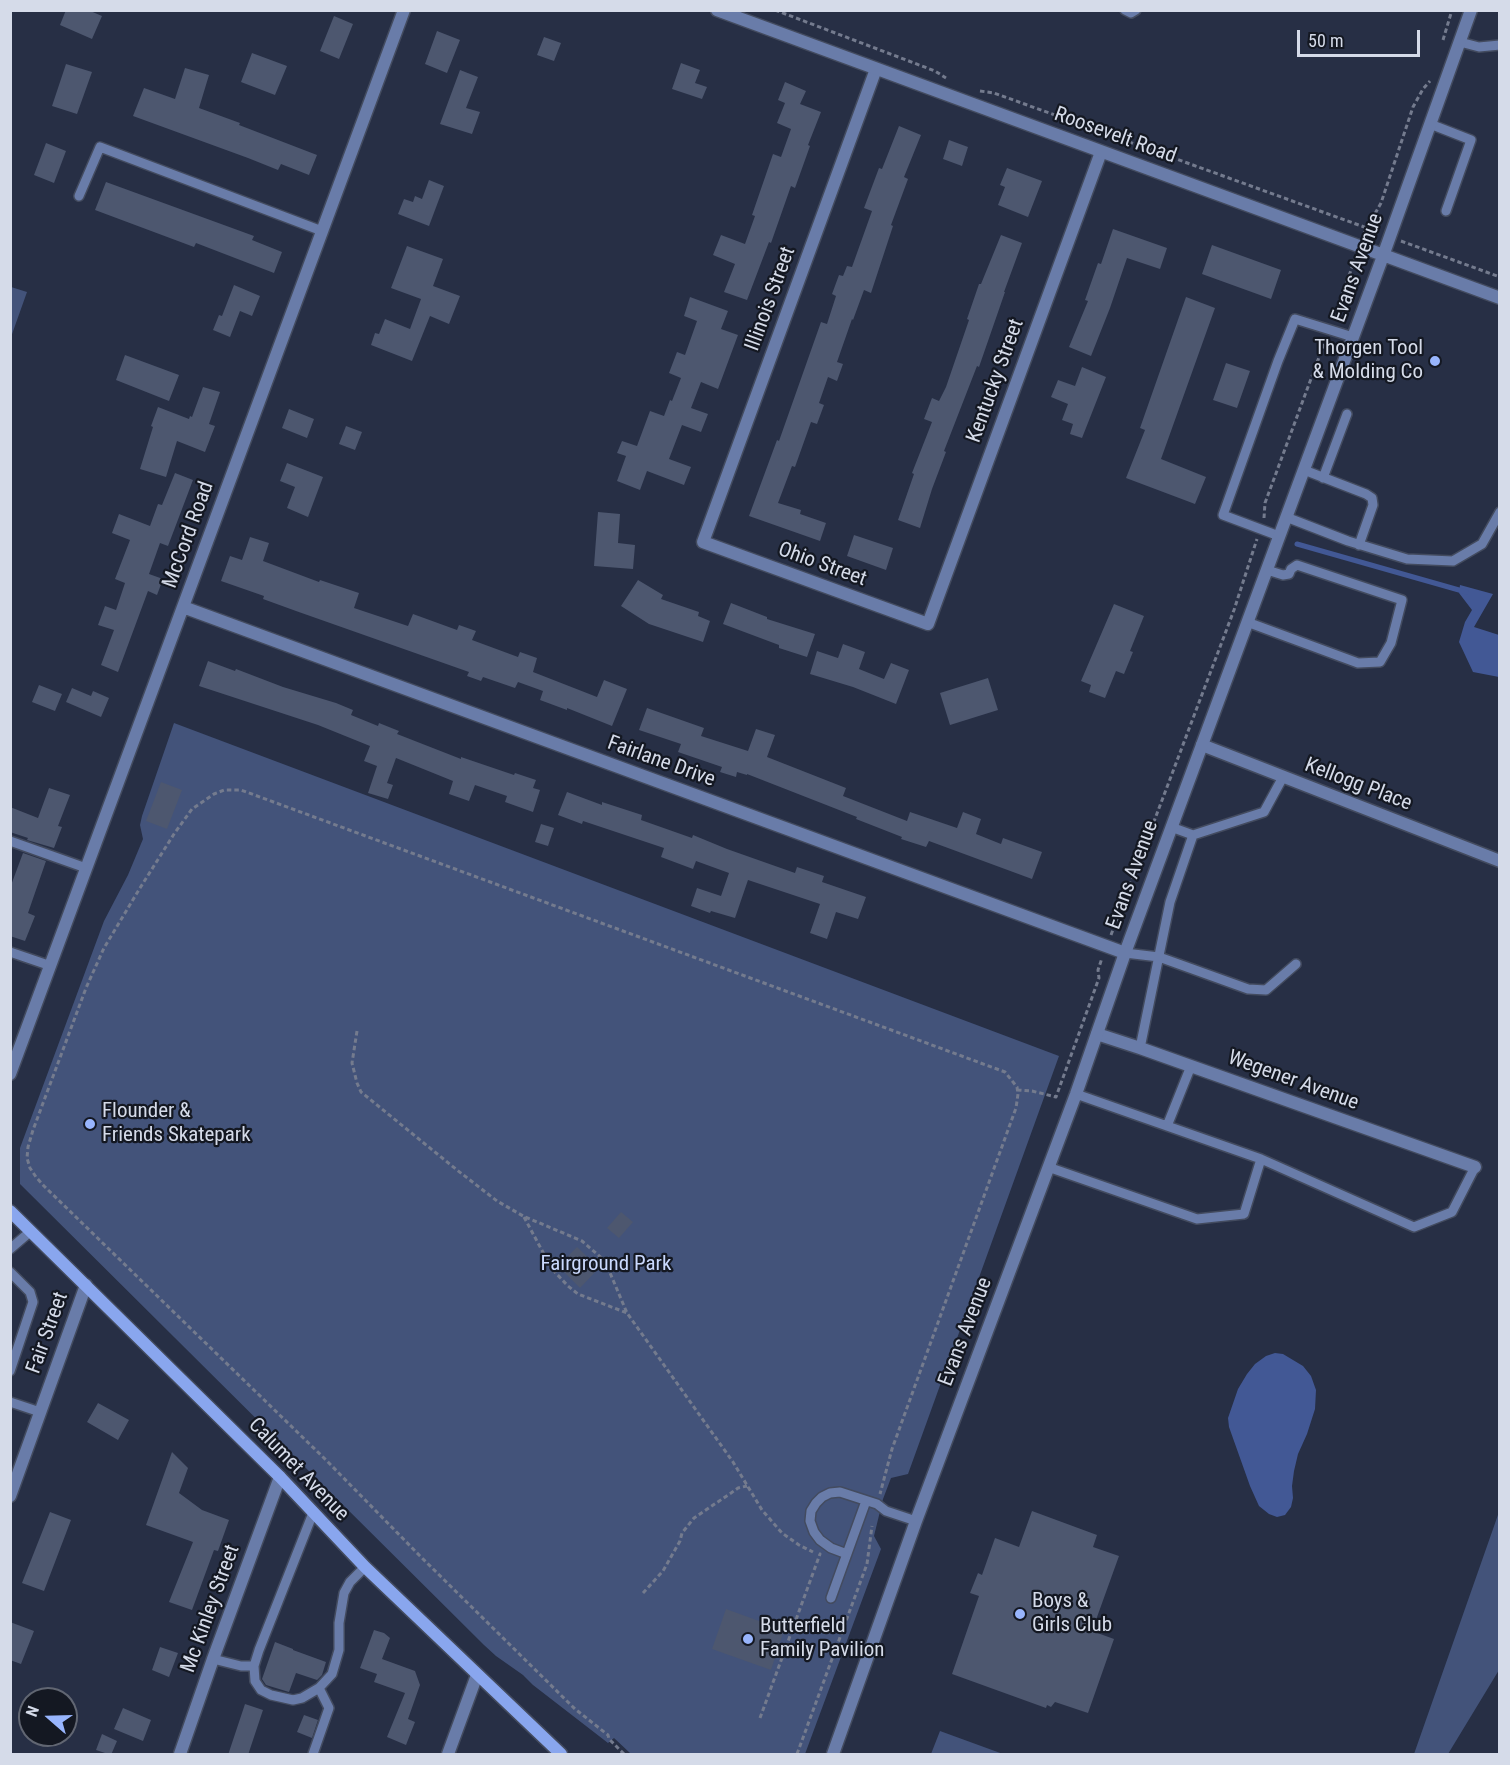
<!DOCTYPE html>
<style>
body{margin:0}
#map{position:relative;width:1510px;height:1765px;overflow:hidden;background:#272f45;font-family:"Roboto Condensed",sans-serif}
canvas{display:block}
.frame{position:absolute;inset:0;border:12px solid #d5dbe9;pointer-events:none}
.north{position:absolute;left:18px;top:1687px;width:60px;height:60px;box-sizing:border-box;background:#141822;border:2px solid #616672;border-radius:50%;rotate:290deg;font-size:16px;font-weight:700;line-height:24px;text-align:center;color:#d5dbe9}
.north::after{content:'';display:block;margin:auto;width:21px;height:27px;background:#98b5fd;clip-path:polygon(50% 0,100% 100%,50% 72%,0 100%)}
.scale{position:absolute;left:1297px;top:30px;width:123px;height:27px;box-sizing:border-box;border:3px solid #d5dbe9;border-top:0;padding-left:8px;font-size:18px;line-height:21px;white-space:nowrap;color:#d5dbe9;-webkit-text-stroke:4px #141822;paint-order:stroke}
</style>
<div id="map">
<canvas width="1510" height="1765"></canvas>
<div class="frame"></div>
<div class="north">N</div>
<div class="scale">50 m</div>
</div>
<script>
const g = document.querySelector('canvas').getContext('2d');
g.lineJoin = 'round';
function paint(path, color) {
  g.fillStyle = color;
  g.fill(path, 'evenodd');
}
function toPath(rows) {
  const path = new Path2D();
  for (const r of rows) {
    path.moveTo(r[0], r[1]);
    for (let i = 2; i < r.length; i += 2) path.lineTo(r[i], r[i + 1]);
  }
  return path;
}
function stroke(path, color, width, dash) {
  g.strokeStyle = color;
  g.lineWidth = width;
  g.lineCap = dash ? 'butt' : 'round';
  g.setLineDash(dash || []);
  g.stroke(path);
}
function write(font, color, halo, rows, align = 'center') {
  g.font = font + ' "Roboto Condensed",sans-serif';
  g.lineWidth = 4.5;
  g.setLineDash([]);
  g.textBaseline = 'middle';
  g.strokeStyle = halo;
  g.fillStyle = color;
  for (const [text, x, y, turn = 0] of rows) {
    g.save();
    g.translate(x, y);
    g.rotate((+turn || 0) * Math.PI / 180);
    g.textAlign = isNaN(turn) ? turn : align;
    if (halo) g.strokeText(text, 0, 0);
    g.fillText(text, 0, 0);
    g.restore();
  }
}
paint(toPath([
 [11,287,27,292,11,337,10,287],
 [174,723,1059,1056,908,1474,891,1478,883,1499,874,1536,881,1549,805,1754,634,1754,630,1753,614,1738,608,1743,533,1685,523,1675,496,1656,484,1645,20,1184,20,1148,104,921,128,875,143,839,140,825,142,816],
 [1499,1512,1499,1670,1448,1754,1414,1754],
 [940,1731,1003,1754,931,1754]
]), '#43537a');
paint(toPath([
 [1460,585,1493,594,1474,627,1499,635,1499,677,1473,672,1459,642,1465,622,1472,610,1459,593],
 [1275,1353,1283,1354,1303,1366,1311,1376,1316,1390,1315,1409,1307,1434,1298,1454,1294,1471,1292,1486,1293,1498,1291,1507,1285,1515,1277,1517,1269,1514,1259,1506,1250,1486,1229,1427,1228,1418,1238,1389,1247,1374,1255,1364,1266,1356]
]), '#425895');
stroke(toPath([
 [1297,544,1466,592]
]), '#425895', 5);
paint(toPath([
 [66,10,88,10,102,16,92,39,60,25],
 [334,16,353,24,339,59,320,51],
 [437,31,460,40,447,73,425,64],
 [544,37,561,43,554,61,537,55],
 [252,53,287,66,275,95,241,82],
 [681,63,700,70,695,83,707,87,702,99,672,89],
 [66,64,92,72,77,114,52,106],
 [185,68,209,75,199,108,240,123,239,125,317,155,309,175,281,164,278,170,248,158,133,116,144,88,175,99],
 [460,70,478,77,466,108,480,112,472,134,440,124],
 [785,82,806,91,800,104,821,112,808,145,810,146,795,188,791,186,771,243,769,242,747,300,724,292,735,264,713,255,721,235,745,244,755,216,752,215,773,154,781,157,791,129,777,123,785,103,778,100],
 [899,126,921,135,904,177,908,179,891,225,893,226,871,293,864,290,853,320,852,319,837,362,843,364,837,381,828,377,819,403,824,405,817,424,811,422,795,467,792,466,778,503,801,510,800,514,826,523,820,541,749,516,777,440,779,441,821,322,827,324,836,296,832,294,839,275,843,276,847,266,852,267,872,211,864,208,879,168,882,169],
 [949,140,968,147,962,166,943,159],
 [46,143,66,151,54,183,34,175],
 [1007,168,1042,181,1028,217,998,205,1005,187,1000,185],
 [429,180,444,186,429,226,398,214,404,199,413,202,415,196,422,199],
 [106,182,254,236,252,240,282,252,274,273,196,243,194,247,95,210],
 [1113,229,1167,248,1160,269,1127,258,1110,308,1091,356,1069,347,1088,301,1085,300,1098,263,1101,264],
 [1001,235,1022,243,1004,292,1005,292,979,367,977,366,944,451,946,452,932,489,920,528,898,520,914,474,912,473,932,422,924,419,932,398,939,401,946,387,969,320,967,319,979,284,981,284],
 [1212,245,1281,270,1271,299,1202,274],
 [407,246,443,259,433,286,460,296,449,324,430,316,412,361,371,345,375,333,379,334,385,319,410,329,421,299,391,288],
 [234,285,260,296,252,316,240,311,230,337,213,330,219,315,222,316],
 [690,297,728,311,721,329,738,335,718,389,701,382,691,408,708,414,701,432,682,425,669,459,691,467,684,485,647,471,640,490,617,481,626,456,617,453,622,441,637,446,650,411,664,416,670,400,672,401,681,378,669,373,677,352,685,355,697,321,684,316],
 [1186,297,1215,308,1161,459,1206,477,1195,504,1126,478,1145,430,1140,428],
 [125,355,179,375,169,401,116,380],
 [1226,363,1250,371,1237,408,1213,400],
 [1082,367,1106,377,1082,438,1070,434,1073,424,1062,420,1068,404,1051,397,1058,380,1075,386],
 [203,387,220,392,209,424,215,426,205,452,177,441,166,477,140,469,153,427,151,426,158,407,189,419,190,416,192,417],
 [289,409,314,419,307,438,282,428],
 [346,426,362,432,355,450,339,444],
 [287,463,323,477,308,517,287,508,295,487,280,481],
 [175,473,193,480,168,546,160,543,149,574,163,579,157,595,148,591,118,672,101,665,114,630,98,625,105,606,116,610,125,583,115,579,130,540,112,533,119,514,150,526,158,504,162,505],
 [598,512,620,514,618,543,635,545,633,569,594,566],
 [854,535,893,548,886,570,847,556],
 [250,537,269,543,263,561,319,582,320,580,359,593,354,608,408,626,413,614,457,630,459,625,476,631,472,640,518,657,520,652,537,658,533,672,597,697,604,680,627,689,612,726,567,708,567,710,540,700,543,691,518,682,515,688,483,677,481,681,467,676,469,672,296,611,263,599,264,596,221,581,230,556,242,560],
 [638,580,663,595,661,599,699,612,698,616,710,621,703,642,649,624,621,606],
 [731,603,767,617,767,619,815,634,807,657,779,648,779,645,723,624],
 [1114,604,1144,616,1130,651,1133,652,1124,674,1116,671,1105,698,1089,692,1091,685,1081,681],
 [843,644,865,652,859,669,884,679,891,663,909,670,896,704,853,687,810,674,817,651,838,658],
 [208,661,235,671,236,669,283,687,336,703,353,710,351,715,378,726,379,723,399,731,397,734,461,759,461,757,514,775,515,773,536,780,533,788,540,790,533,812,505,802,507,796,475,785,469,801,449,794,453,781,396,758,387,783,393,785,388,799,368,793,377,766,364,761,370,746,318,725,199,686],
 [988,678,998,710,950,725,940,693],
 [39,685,62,694,55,711,32,702],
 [72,688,91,696,93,691,109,698,101,717,66,702],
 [647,708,704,728,701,736,748,751,756,729,775,735,767,757,846,788,843,796,907,821,910,812,957,828,963,812,981,819,976,834,1001,844,1003,838,1042,852,1032,879,929,841,926,847,901,839,902,837,856,819,857,817,747,774,747,775,737,772,736,777,720,772,722,767,678,752,681,744,639,730],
 [161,782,182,790,167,829,146,821],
 [49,788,70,795,58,826,62,827,54,848,27,840,28,838,10,832,10,807,38,818],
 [567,792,602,805,602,802,642,815,641,820,692,838,693,835,727,849,795,873,797,867,824,876,822,882,866,897,858,919,836,912,827,939,810,933,820,904,748,880,735,918,711,911,710,913,691,906,697,888,721,896,729,873,696,861,693,869,661,857,664,848,583,821,582,824,558,815],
 [541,824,554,828,548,846,535,842],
 [23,853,46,861,28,913,35,916,25,941,10,936,10,888],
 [621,1212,633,1222,619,1238,607,1228],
 [577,1247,599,1268,580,1288,558,1266],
 [98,1403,129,1420,118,1440,87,1422],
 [172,1452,188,1468,179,1493,202,1510,229,1520,218,1551,214,1550,192,1610,169,1602,193,1542,146,1525],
 [1032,1511,1097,1535,1093,1547,1119,1556,1092,1631,1114,1639,1088,1713,1055,1702,1051,1707,1047,1705,1046,1708,952,1674,979,1596,970,1593,978,1573,982,1575,995,1538,1019,1547],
 [50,1512,71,1520,44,1591,22,1583],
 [726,1609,784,1630,771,1670,712,1649],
 [10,1622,34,1631,21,1664,10,1660],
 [374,1630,384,1633,390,1638,382,1659,415,1671,420,1685,408,1719,415,1722,406,1745,387,1737,405,1693,374,1682,377,1674,360,1668],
 [275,1642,293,1649,293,1650,326,1662,322,1675,317,1680,296,1673,289,1692,266,1685,262,1679],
 [160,1647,178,1653,169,1677,152,1670],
 [245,1704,263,1710,248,1755,228,1755],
 [123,1708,151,1720,143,1741,114,1729],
 [304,1715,318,1720,312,1738,297,1732],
 [102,1734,117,1741,111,1755,96,1750]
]), '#4d576f');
const service = toPath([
 [1125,10,1131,13,1136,10],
 [1460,42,1479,47,1500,45],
 [1430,124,1471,140,1446,211],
 [79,196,100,147,322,231],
 [1304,470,1366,494,1372,498,1373,505,1359,545],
 [1323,478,1347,414],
 [1286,517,1348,541,1407,559,1453,561,1482,544,1500,512],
 [1279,536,1223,515,1278,361,1295,319,1353,337],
 [1247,622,1358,663,1380,662,1391,643,1402,600,1297,565,1291,569,1289,574,1283,575,1267,570],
 [1171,827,1193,835],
 [10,841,86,868],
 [10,952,51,966],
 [1125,953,1159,957,1248,989,1266,990,1296,964],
 [1140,1048,1170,902,1193,835,1264,812,1283,777],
 [1167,1126,1191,1066],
 [1261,1159,1414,1227,1452,1212,1475,1167],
 [1048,1167,1197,1219,1244,1214,1261,1159,1076,1094],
 [10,1249,31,1231],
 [10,1272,30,1292,33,1302,10,1371],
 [10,1402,40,1412],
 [313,1513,259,1650,254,1666,255,1681,261,1690,271,1695,293,1700,302,1698,319,1688,332,1674,339,1650,339,1623,344,1593,350,1582,365,1567],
 [847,1554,831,1548,820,1540,814,1532,810,1521,811,1511,816,1503,822,1497,830,1493,840,1492,877,1504,886,1511,916,1521],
 [831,1598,866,1501],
 [213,1659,241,1666,254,1666],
 [313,1754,329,1708,319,1688]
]);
const minor = toPath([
 [876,69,703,542,928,624,1101,152],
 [183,607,1125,953],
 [1202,745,1500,861],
 [1097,1034,1140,1048,1475,1167],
 [10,1074,404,10],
 [10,1496,86,1285],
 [180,1754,213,1659,280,1477]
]);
const tertiary = toPath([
 [717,10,1500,298],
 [448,1754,477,1675],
 [833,1754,916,1521,1076,1094,1125,953,1383,256,1471,10]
]);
const secondary = toPath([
 [10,1211,280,1477,365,1567,561,1754]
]);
stroke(service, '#434b5f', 12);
stroke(minor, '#434b5f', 15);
stroke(tertiary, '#434b5f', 15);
stroke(secondary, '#434b5f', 15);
stroke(toPath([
 [775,10,935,71,946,78],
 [1443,40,1452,10],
 [980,91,994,93,1378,232],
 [1364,233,1381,203,1413,107,1423,89,1430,81],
 [1401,241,1500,277],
 [1334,318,1355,259],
 [1264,518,1265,503,1325,341],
 [1111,935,1234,610,1257,539],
 [357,1031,352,1063,357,1083,361,1092,457,1170,497,1201,523,1216,582,1241,605,1261,627,1313,733,1462,762,1510,782,1533,799,1545,813,1552],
 [1017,1090,1032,1091,1056,1097,1099,978,1098,970,1102,958],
 [524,1217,552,1269,568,1286,578,1294,627,1313],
 [643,1593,663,1571,680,1541,682,1533,694,1518,731,1493,738,1488,747,1486],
 [760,1718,820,1554,819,1554],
 [624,1754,609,1739,608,1735,575,1709,420,1556,326,1460,44,1186,36,1177,30,1168,27,1158,28,1147,33,1130,86,988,104,948,140,888,174,834,192,809,214,794,224,790,241,790,1005,1072,1017,1087,1018,1094,1016,1108,892,1449,880,1494],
 [797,1754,867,1564,872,1526]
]), '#747b8e', 3, [4.5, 3]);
stroke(service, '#697ca9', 9);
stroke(minor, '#697ca9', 12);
stroke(tertiary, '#697ca9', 12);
stroke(secondary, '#89a6ee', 12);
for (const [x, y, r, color] of [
 [1435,361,6,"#98b5fd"],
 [90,1124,6,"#98b5fd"],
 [1020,1614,6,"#98b5fd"],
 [748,1639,6,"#98b5fd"]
]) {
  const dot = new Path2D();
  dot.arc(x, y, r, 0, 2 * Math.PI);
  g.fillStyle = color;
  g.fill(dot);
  stroke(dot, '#141822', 2);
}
write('21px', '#d5dbe9', '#141822', [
 ["Roosevelt Road",1115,136,20],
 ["Evans Avenue",1358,268,-70],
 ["Illinois Street",771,299,-70],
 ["Kentucky Street",996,381,-70],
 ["McCord Road",189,535,-70],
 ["Ohio Street",822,565,20],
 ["Fairlane Drive",661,762,20],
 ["Kellogg Place",1358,785,21],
 ["Evans Avenue",1133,875,-70],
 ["Wegener Avenue",1293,1081,20],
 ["Evans Avenue",966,1332,-69],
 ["Fair Street",48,1333,-70],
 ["Calumet Avenue",298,1470,46],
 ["Mc Kinley Street",211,1609,-70]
]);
write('21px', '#d5dbe9', '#141822', [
 ["Thorgen Tool",1423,349,"right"],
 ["& Molding Co",1423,373,"right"],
 ["Flounder &",102,1112],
 ["Friends Skatepark",102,1136],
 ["Boys &",1032,1602],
 ["Girls Club",1032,1626],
 ["Butterfield",760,1627],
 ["Family Pavilion",760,1651]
], 'left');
write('21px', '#cad9fd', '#141822', [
 ["Fairground Park",606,1265]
]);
</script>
